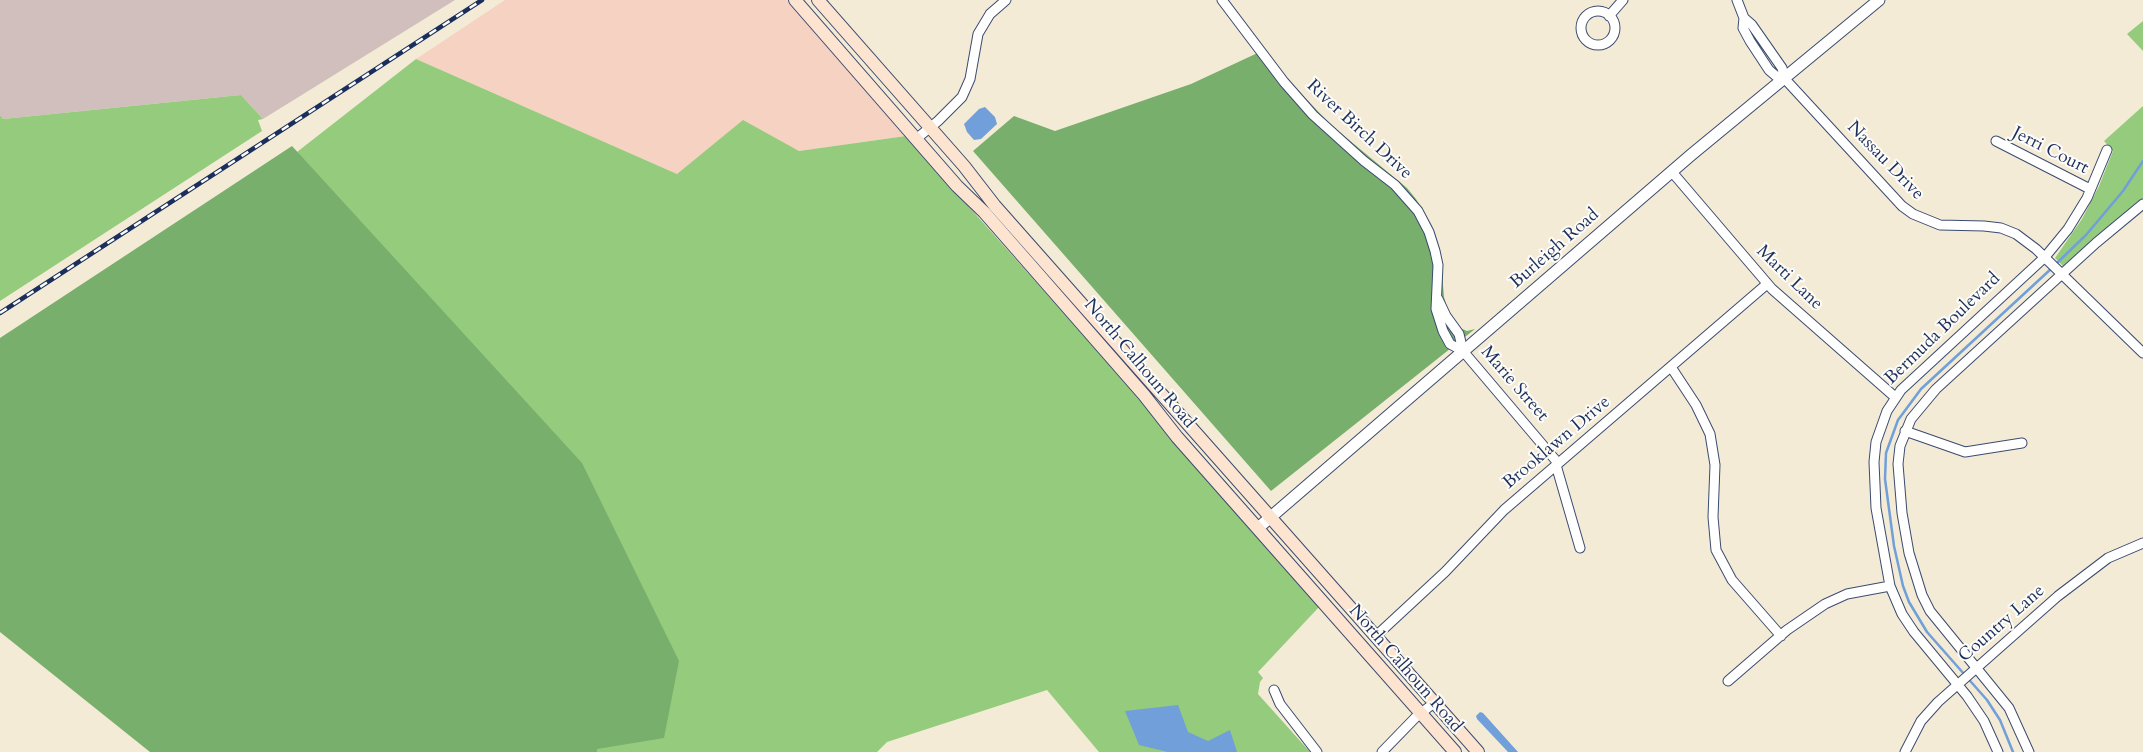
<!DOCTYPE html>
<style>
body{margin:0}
canvas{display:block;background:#f3ebd5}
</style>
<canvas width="2143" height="752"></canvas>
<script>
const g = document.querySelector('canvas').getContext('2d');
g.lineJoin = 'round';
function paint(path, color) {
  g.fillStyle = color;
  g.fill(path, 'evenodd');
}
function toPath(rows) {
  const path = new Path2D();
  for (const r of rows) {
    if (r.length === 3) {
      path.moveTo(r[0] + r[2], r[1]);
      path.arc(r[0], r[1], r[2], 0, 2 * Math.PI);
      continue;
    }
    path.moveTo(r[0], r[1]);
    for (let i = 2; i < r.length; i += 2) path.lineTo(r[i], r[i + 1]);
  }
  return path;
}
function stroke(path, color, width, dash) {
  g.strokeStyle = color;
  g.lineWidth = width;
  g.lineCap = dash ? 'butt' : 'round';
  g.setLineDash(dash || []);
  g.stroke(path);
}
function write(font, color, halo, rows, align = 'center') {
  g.font = font + ' Cardo,serif';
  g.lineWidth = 4;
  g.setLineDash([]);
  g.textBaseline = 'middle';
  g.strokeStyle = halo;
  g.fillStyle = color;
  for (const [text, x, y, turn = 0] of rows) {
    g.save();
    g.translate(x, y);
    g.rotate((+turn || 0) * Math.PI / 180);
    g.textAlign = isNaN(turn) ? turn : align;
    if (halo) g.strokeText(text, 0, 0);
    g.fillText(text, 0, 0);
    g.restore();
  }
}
paint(toPath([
 [505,0,787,0,906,136,799,151,743,121,677,174,416,59]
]), '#f6d2c3');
paint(toPath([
 [0,0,455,0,263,119,241,95,3,119,0,115]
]), '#d1bfbd');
paint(toPath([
 [2143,21,2143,51,2127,34],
 [416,59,677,174,743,120,799,151,906,136,1140,399,1319,607,1258,672,1263,678,1260,682,1258,694,1310,752,1099,752,1047,690,887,742,877,752,597,752,597,749,297,152],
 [241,95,263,119,258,120,262,131,0,301,0,115,3,119],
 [2143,106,2143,200,2065,268,2055,258,2082,219,2099,186,2113,151,2104,141]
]), '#95cb7c');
paint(toPath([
 [1264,50,1291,83,1331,125,1407,188,1416,199,1432,226,1440,250,1444,297,1448,311,1460,328,1467,331,1475,329,1271,491,973,151,1014,116,1055,131,1191,84],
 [292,146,582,463,679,661,664,738,597,749,597,752,150,752,0,632,0,338]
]), '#78af6c');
paint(toPath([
 [985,107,995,117,997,124,981,139,974,140,967,132,964,124,979,109],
 [1178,705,1188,732,1208,741,1230,730,1237,752,1168,752,1139,745,1125,711],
 [1480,712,1483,713,1518,752,1508,752,1477,719,1476,716]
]), '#709fd9');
stroke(toPath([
 [2056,264,2086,235,2123,191,2143,161],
 [2013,752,2000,720,1987,700,1927,632,1909,602,1903,586,1894,546,1885,479,1886,453,1898,420,1921,389,2052,268]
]), '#709fd9', 2.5);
const minor = toPath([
 [1222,0,1284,82,1313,115,1364,161,1395,185,1418,211,1429,232,1435,251,1438,265,1436,309,1443,331,1450,344,1463,351,1558,463],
 [1737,0,1744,18,1743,28,1750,41,1769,70,1776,76,1785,79],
 [1598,28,17],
 [1609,16,1623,0],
 [1744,18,1752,25,1782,68,1785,79,1902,206,1913,214,1940,225,1984,226,2001,228,2016,234,2036,249,2143,353],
 [916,139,938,121,962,97,970,79,978,34,990,14,1006,0],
 [1996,141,2090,189],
 [1672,172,1772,289,1895,397],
 [1438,299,1446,316,1459,334,1463,351],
 [1671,367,1696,405,1710,434,1715,465,1713,517,1716,550,1732,580,1781,636],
 [1905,431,1965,452,2022,443],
 [1556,465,1580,548],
 [1376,636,1445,572,1504,510,1767,284],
 [1728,681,1787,630,1825,604,1847,594,1890,586],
 [1274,690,1280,704,1317,752],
 [1382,752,1416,717,1434,703],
 [1905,752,1921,721,1938,702,2058,596,2108,558,2143,543],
 [1998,752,1984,721,1967,696,1914,632,1902,614,1890,586,1876,508,1874,462,1876,442,1887,411,1901,390,2045,257,2068,229,2087,198,2107,150],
 [2029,752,2009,708,1930,611,1922,595,1909,553,1902,513,1898,464,1900,446,1911,419,1936,389,2096,243,2143,204]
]);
const tertiary = toPath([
 [1258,528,1691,155,1879,0]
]);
const secondary = toPath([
 [795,0,957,186,984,212,1144,395,1177,437,1455,752],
 [818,0,964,166,995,206,1478,752]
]);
stroke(minor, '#3b4b70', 11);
stroke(tertiary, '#3b4b70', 13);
stroke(secondary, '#3b4b70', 14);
stroke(minor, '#fff', 9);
stroke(tertiary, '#fff', 11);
stroke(secondary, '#fde4d1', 12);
const rail = toPath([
 [0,313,482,0]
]);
stroke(rail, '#1b2f5e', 4.5);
stroke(rail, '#fdfcf7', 2.5, [8]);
write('18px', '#1b2f5e', '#fdfcf7', [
 ["River Birch Drive",1359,130,43],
 ["Jerri Court",2050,151,27],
 ["Nassau Drive",1885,161,46],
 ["Burleigh Road",1555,249,-41],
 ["Marti Lane",1789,278,44],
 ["Bermuda Boulevard",1943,329,-44],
 ["North Calhoun Road",1139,364,50],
 ["Marie Street",1514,384,49],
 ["Brooklawn Drive",1557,443,-40],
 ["Country Lane",2002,624,-41],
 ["North Calhoun Road",1405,669,49]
]);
</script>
